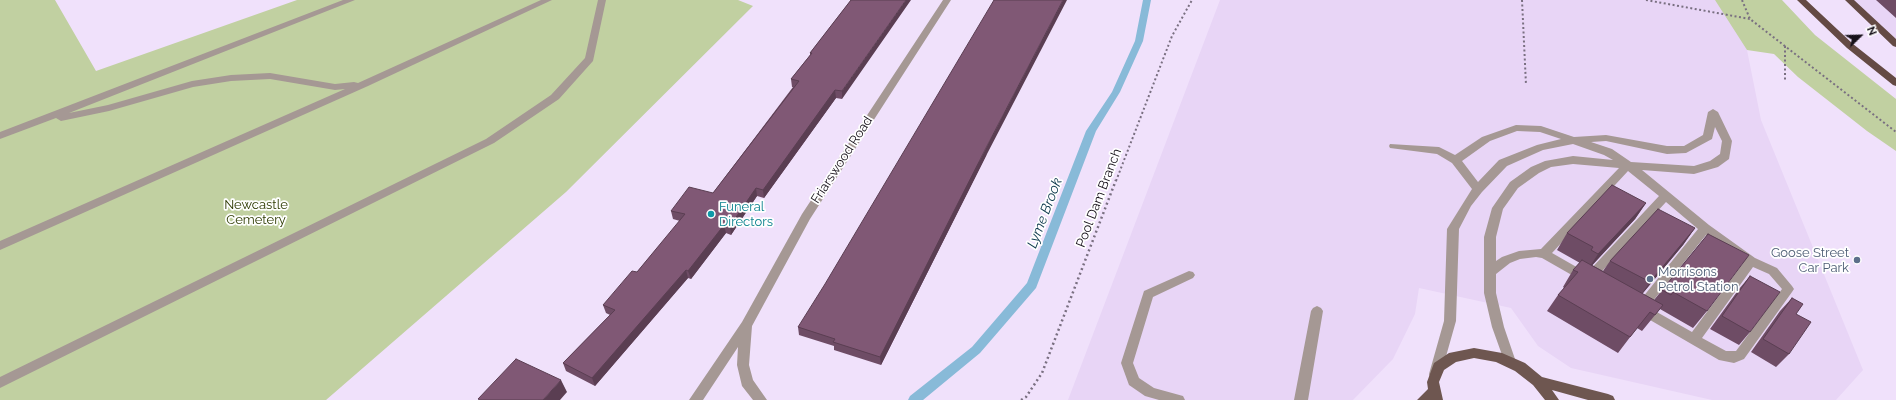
<!DOCTYPE html>
<style>
body{margin:0}
#map{position:relative;width:1896px;height:400px;overflow:hidden;background:#f0e1fb;font-family:Raleway,sans-serif}
canvas{display:block}
.north{position:absolute;left:1840px;top:16px;width:40px;height:40px;-webkit-text-stroke:3px #fff;paint-order:stroke;rotate:67deg;font-size:11px;font-weight:700;line-height:16px;text-align:center;color:#17111a}
.north::after{content:'';display:block;margin:auto;width:14px;height:18px;background:#17111a;clip-path:polygon(50% 0,100% 100%,50% 72%,0 100%)}
</style>
<div id="map">
<canvas width="1896" height="400"></canvas>
<div class="north">N</div>
</div>
<script>
const g = document.querySelector('canvas').getContext('2d');
g.lineJoin = 'round';
function paint(path, color) {
  g.fillStyle = color;
  g.fill(path, 'evenodd');
}
function toPath(rows) {
  const path = new Path2D();
  for (const r of rows) {
    path.moveTo(r[0], r[1]);
    for (let i = 2; i < r.length; i += 2) path.lineTo(r[i], r[i + 1]);
  }
  return path;
}
function stroke(path, color, width, dash) {
  g.strokeStyle = color;
  g.lineWidth = width;
  g.lineCap = dash ? 'butt' : 'round';
  g.setLineDash(dash || []);
  g.stroke(path);
}
function write(font, color, halo, rows, align = 'center') {
  g.font = font + ' Raleway,sans-serif';
  g.lineWidth = 3.5;
  g.setLineDash([]);
  g.textBaseline = 'middle';
  g.strokeStyle = halo;
  g.fillStyle = color;
  for (const [text, x, y, turn = 0] of rows) {
    g.save();
    g.translate(x, y);
    g.rotate((+turn || 0) * Math.PI / 180);
    g.textAlign = isNaN(turn) ? turn : align;
    if (halo) g.strokeText(text, 0, 0);
    g.fillText(text, 0, 0);
    g.restore();
  }
}
paint(toPath([
 [1220,0,1729,0,1747,50,1761,120,1863,370,1836,400,1712,400,1571,368,1538,346,1511,308,1419,288,1415,314,1393,359,1353,400,1068,400],
 [1849,0,1896,0,1896,44]
]), '#e8d5f6');
paint(toPath([
 [0,0,55,0,96,71,297,0,738,0,753,6,566,192,326,400,0,400],
 [1715,0,1782,0,1815,35,1896,99,1896,151,1867,131,1798,77,1774,54,1747,50]
]), '#c1d0a1');
paint(toPath([
 [1143,0,1151,0,1143,41,1120,92,1096,131,1036,288,980,353,923,400,908,400,910,396,972,347,1027,283,1086,131,1112,92,1135,41,1143,0]
]), '#88bad8');
stroke(toPath([
 [1522,0,1526,85],
 [1646,0,1750,19],
 [1742,0,1750,19,1896,132],
 [1785,46,1785,82],
 [1116,181,1172,36,1192,0]
]), '#796f80', 2, [2, 2.5]);
stroke(toPath([
 [1021,400,1026,397,1042,373,1116,180]
]), '#796f80', 2.5, [2, 3]);
paint(toPath([
 [343,0,355,0,69,113,108,105,192,81,231,75,270,73,335,84,354,82,358,83,541,0,552,0,368,86,0,250,0,241,345,89,335,90,270,79,231,81,193,87,109,111,61,121,56,118,0,139,0,132,343,0],
 [598,0,606,0,593,61,559,99,494,143,0,388,0,377,486,139,551,95,585,58,598,0],
 [1713,109,1718,112,1732,141,1729,159,1718,167,1694,174,1642,170,1709,225,1755,258,1777,268,1792,286,1794,289,1792,292,1744,359,1734,363,1719,360,1638,313,1634,308,1698,229,1666,202,1592,282,1584,282,1542,258,1536,257,1520,259,1510,263,1496,274,1496,293,1504,327,1516,362,1514,366,1510,367,1506,366,1492,327,1484,293,1484,237,1492,208,1510,182,1531,167,1545,161,1573,156,1613,160,1604,155,1573,144,1543,150,1507,166,1482,192,1471,206,1459,229,1456,321,1441,374,1440,378,1435,379,1430,378,1429,374,1444,321,1447,229,1472,189,1452,163,1437,154,1390,148,1389,146,1390,144,1439,147,1455,155,1482,137,1516,125,1541,126,1574,137,1606,135,1667,146,1684,146,1703,135,1708,112,1713,109],
 [1715,127,1722,141,1720,154,1710,161,1694,166,1631,162,1612,149,1591,142,1606,141,1667,154,1686,153,1712,139,1715,127],
 [1517,131,1540,132,1561,139,1537,145,1499,160,1478,182,1462,161,1490,141,1517,131],
 [1573,164,1619,168,1541,249,1519,251,1502,257,1496,261,1496,237,1503,209,1518,188,1539,173,1551,167,1573,164],
 [1628,171,1659,196,1587,273,1552,253,1628,171],
 [1706,235,1744,262,1692,332,1648,307,1706,235],
 [1753,267,1769,274,1782,289,1736,351,1726,351,1702,338,1753,267],
 [1189,271,1193,272,1195,275,1193,278,1153,297,1133,363,1139,378,1154,388,1183,396,1185,400,1159,400,1145,396,1129,385,1121,363,1144,291,1189,271],
 [1317,306,1321,308,1323,311,1308,400,1294,400,1311,311,1313,308,1317,306]
]), '#a59894');
paint(toPath([
 [943,0,951,0,810,219,752,326,749,365,753,380,767,400,753,400,742,386,737,365,738,347,703,400,689,400,742,322,802,214,943,0]
]), '#a59894');
paint(toPath([
 [1474,348,1502,353,1525,363,1542,377,1608,394,1613,396,1615,400,1588,400,1552,390,1559,400,1545,400,1533,385,1515,371,1496,362,1474,358,1456,362,1444,370,1439,382,1443,400,1417,400,1428,389,1427,382,1434,363,1449,353,1474,348]
]), '#6e5650');
paint(toPath([
 [1797,0,1806,0,1853,44,1896,78,1896,86,1893,85,1847,48,1797,0],
 [1845,0,1854,0,1896,39,1896,47,1893,46,1845,0]
]), '#644a44');
paint(toPath([
 [851,0,842,99,836,98,764,198,757,196,731,235,726,233,691,279,688,278,595,386,566,371,563,363,610,315,606,313,603,305,637,272,680,221,673,219,671,211,713,193,793,87,792,87,791,79,810,55,810,53],
 [1876,0,1896,0,1896,18],
 [987,154,881,365,834,350,834,346,799,335,798,327],
 [1646,203,1635,219,1592,265,1603,271,1610,261,1695,228,1683,245,1642,294,1654,300,1708,234,1707,311,1693,328,1660,309,1642,331,1637,328,1618,353,1547,311,1558,295,1564,288,1563,287,1573,270,1580,263,1557,250,1567,233],
 [1750,276,1750,332,1739,345,1710,329,1739,289],
 [1792,298,1796,314,1789,354,1776,367,1751,352,1780,311]
]), '#6e4c65');
paint(toPath([
 [906,0,911,0,842,99,842,91],
 [1063,0,1067,0,987,154,881,365,880,357,987,146],
 [835,90,836,98,764,198,763,190],
 [756,188,757,196,731,235,730,226],
 [1646,203,1635,219,1587,271,1598,254],
 [724,225,726,233,691,279,688,271],
 [1695,228,1683,245,1638,299,1650,282],
 [686,270,688,278,595,386,592,378],
 [561,380,567,392,560,400,543,400]
]), '#5a3e52');
const building = toPath([
 [851,0,906,0,842,91,835,90,763,190,756,188,730,226,724,225,688,271,686,270,592,378,563,363,615,310,603,305,632,271,637,272,685,214,671,211,689,187,713,193,799,81,791,79,812,53,810,53,851,0],
 [994,0,1063,0,987,146,880,357,833,342,835,339,798,327,825,284,994,0],
 [1612,185,1646,203,1598,254,1591,250,1593,247,1567,233,1612,185],
 [1658,209,1695,228,1650,282,1610,261,1658,209],
 [1708,234,1749,255,1707,311,1673,292,1671,295,1662,290,1708,234],
 [1582,260,1663,305,1655,315,1650,312,1630,337,1558,295,1578,272,1573,270,1582,260],
 [1750,276,1780,292,1750,332,1722,316,1750,276],
 [1792,298,1803,304,1796,314,1811,322,1789,354,1763,339,1792,298],
 [516,359,561,380,543,400,480,400,478,399,516,359]
]);
paint(building, '#805875');
stroke(building, '#5a3e52', 1);
for (const [x, y, r, color] of [
 [711,214,4,"#0f9aa8"],
 [1857,260,4,"#5c6f8a"],
 [1650,279,4,"#5c6f8a"]
]) {
  const dot = new Path2D();
  dot.arc(x, y, r, 0, 2 * Math.PI);
  g.fillStyle = color;
  g.fill(dot);
  stroke(dot, '#fff', 1.5);
}
write('13px', '#17111a', '#fff', [
 ["Friarswood Road",842,160,-57],
 ["Pool Dam Branch",1099,198,-69]
]);
write('13px', '#2e3b02', '#fff', [
 ["Newcastle",256,205],
 ["Cemetery",256,220]
]);
write('13px', '#0d838f', '#fff', [
 ["Funeral",719,207],
 ["Directors",719,222]
], 'left');
write('13px', '#4e5e75', '#fff', [
 ["Goose Street",1849,253],
 ["Car Park",1849,268],
 ["Morrisons",1658,272,"left"],
 ["Petrol Station",1658,287,"left"]
], 'right');
write('italic 14px', '#0b364b', '#fff', [
 ["Lyme Brook",1045,213,-69]
]);
</script>
